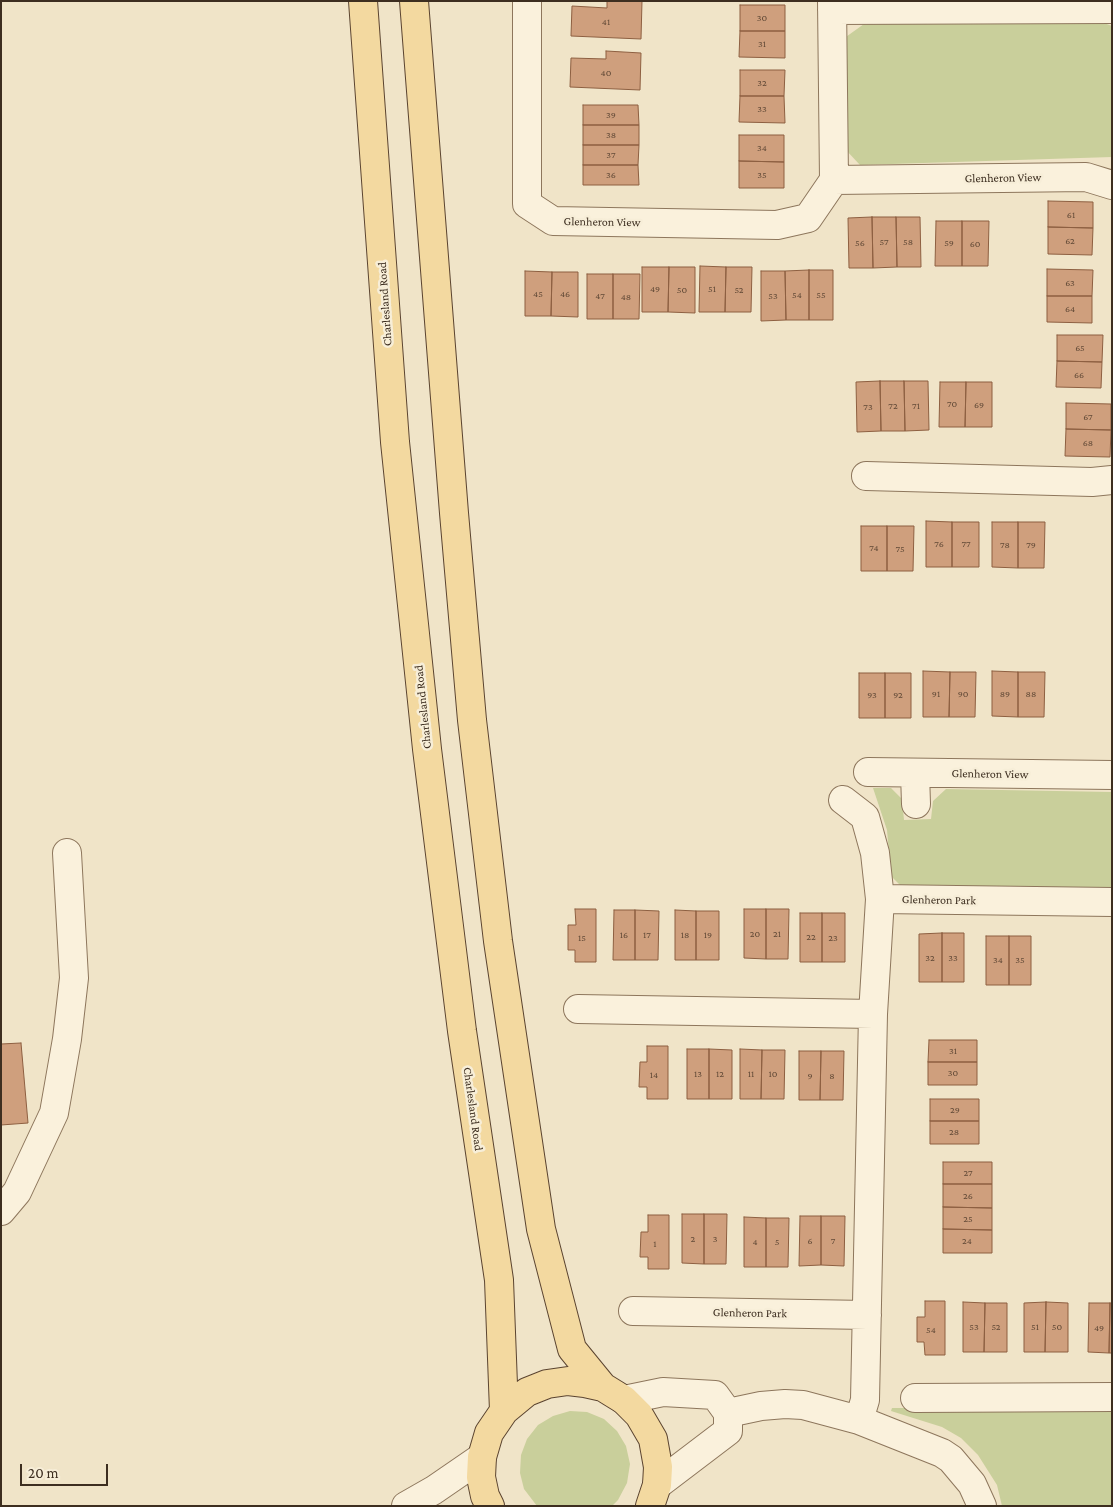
<!DOCTYPE html>
<style>
body{margin:0}
#map{position:relative;width:1113px;height:1507px;overflow:hidden;background:#f0e4c8;font-family:"Crimson Pro",serif}
canvas{display:block}
.frame{position:absolute;inset:0;border:2px solid #3d2e20;pointer-events:none}
.scale{position:absolute;left:20px;top:1464px;width:88px;height:22px;box-sizing:border-box;border:2px solid #3d2e20;border-top:0;padding-left:6px;font-size:15px;line-height:18px;white-space:nowrap;color:#3d2e20;-webkit-text-stroke:4px #f7eed8;paint-order:stroke}
</style>
<div id="map">
<canvas width="1113" height="1507"></canvas>
<div class="frame"></div>
<div class="scale">20 m</div>
</div>
<script>
const g = document.querySelector('canvas').getContext('2d');
g.lineJoin = 'round';
function paint(path, color) {
  g.fillStyle = color;
  g.fill(path, 'evenodd');
}
function toPath(rows) {
  const path = new Path2D();
  for (const r of rows) {
    path.moveTo(r[0], r[1]);
    for (let i = 2; i < r.length; i += 2) path.lineTo(r[i], r[i + 1]);
  }
  return path;
}
function stroke(path, color, width, dash) {
  g.strokeStyle = color;
  g.lineWidth = width;
  g.lineCap = dash ? 'butt' : 'round';
  g.setLineDash(dash || []);
  g.stroke(path);
}
function write(font, color, halo, rows, align = 'center') {
  g.font = font + ' "Crimson Pro",serif';
  g.lineWidth = 5;
  g.setLineDash([]);
  g.textBaseline = 'middle';
  g.strokeStyle = halo;
  g.fillStyle = color;
  for (const [text, x, y, turn = 0] of rows) {
    g.save();
    g.translate(x, y);
    g.rotate((+turn || 0) * Math.PI / 180);
    g.textAlign = isNaN(turn) ? turn : align;
    if (halo) g.strokeText(text, 0, 0);
    g.fillText(text, 0, 0);
    g.restore();
  }
}
paint(toPath([
 [1104,23,1112,26,1112,157,860,165,845,149,843,39,864,24],
 [873,788,891,788,902,799,904,820,931,819,933,801,946,789,1112,792,1112,889,905,890,891,876,887,830],
 [892,1408,1112,1408,1112,1506,1002,1506,997,1485,978,1455,961,1438,942,1427,891,1411],
 [570,1411,587,1412,604,1419,617,1431,626,1446,630,1464,627,1483,618,1500,612,1506,537,1506,524,1489,520,1473,521,1455,527,1439,538,1425,553,1416]
]), '#c9cf9b');
const building = toPath([
 [607,1,642,1,641,39,571,36,572,6,607,8,607,1],
 [740,5,785,5,785,31,740,31,740,5],
 [740,31,785,31,785,58,739,57,740,31],
 [606,51,641,53,640,90,570,87,571,58,606,59,606,51],
 [740,70,785,70,784,96,740,96,740,70],
 [740,96,784,96,785,123,739,122,740,96],
 [583,105,638,105,639,125,583,125,583,105],
 [583,125,639,125,639,145,583,145,583,125],
 [739,135,784,135,784,162,739,161,739,135],
 [583,145,639,145,638,165,583,165,583,145],
 [739,161,784,162,784,188,739,188,739,161],
 [583,165,638,165,639,185,583,185,583,165],
 [1048,201,1093,202,1093,228,1048,227,1048,201],
 [872,217,873,268,849,268,848,218,872,217],
 [872,217,896,217,897,267,873,268,872,217],
 [896,217,920,217,921,267,897,267,896,217],
 [936,221,962,221,962,266,935,266,936,221],
 [962,221,989,221,988,266,962,266,962,221],
 [1048,227,1093,228,1092,255,1048,254,1048,227],
 [700,266,726,267,725,312,699,312,700,266],
 [642,267,669,267,668,312,642,312,642,267],
 [669,267,695,267,695,313,668,312,669,267],
 [726,267,752,267,751,312,725,312,726,267],
 [1047,269,1093,270,1092,296,1047,296,1047,269],
 [809,270,809,320,786,320,785,271,809,270],
 [809,270,833,270,833,320,809,320,809,270],
 [525,271,552,272,551,316,525,316,525,271],
 [761,271,785,271,786,320,761,321,761,271],
 [552,272,578,272,578,317,551,316,552,272],
 [587,274,613,274,613,319,587,319,587,274],
 [613,274,640,274,639,319,613,319,613,274],
 [1047,296,1092,296,1092,323,1047,322,1047,296],
 [1057,335,1103,335,1102,362,1057,361,1057,335],
 [1057,361,1102,362,1101,388,1056,387,1057,361],
 [880,381,881,431,857,432,856,382,880,381],
 [880,381,904,381,905,431,881,431,880,381],
 [904,381,928,381,929,430,905,431,904,381],
 [940,382,966,382,965,427,939,427,940,382],
 [966,382,992,382,992,427,965,427,966,382],
 [1066,403,1111,404,1111,430,1066,429,1066,403],
 [1066,429,1111,430,1110,457,1065,456,1066,429],
 [926,521,952,522,952,567,926,567,926,521],
 [952,522,979,522,979,567,952,567,952,522],
 [992,522,1018,522,1018,568,992,567,992,522],
 [1018,522,1045,522,1044,568,1018,568,1018,522],
 [861,526,887,526,887,571,861,571,861,526],
 [887,526,914,526,913,571,887,571,887,526],
 [923,671,950,672,949,717,923,717,923,671],
 [992,671,1018,672,1018,717,992,716,992,671],
 [950,672,976,672,975,717,949,717,950,672],
 [1018,672,1045,672,1044,717,1018,717,1018,672],
 [859,673,885,673,885,718,859,718,859,673],
 [885,673,911,673,911,718,885,718,885,673],
 [575,909,596,909,596,962,575,962,575,950,568,950,568,925,576,925,575,909],
 [744,909,766,909,766,959,744,958,744,909],
 [766,909,789,909,788,959,766,959,766,909],
 [614,910,635,910,635,960,613,960,614,910],
 [635,910,659,911,658,960,635,960,635,910],
 [675,910,696,911,696,960,675,960,675,910],
 [696,911,719,911,719,960,696,960,696,911],
 [800,913,822,913,822,962,800,962,800,913],
 [822,913,845,913,845,962,822,962,822,913],
 [942,933,964,933,964,982,942,982,942,933],
 [942,933,942,982,919,982,919,934,942,933],
 [986,936,1009,936,1009,985,986,985,986,936],
 [1009,936,1031,936,1031,985,1009,985,1009,936],
 [929,1040,977,1040,977,1062,928,1062,929,1040],
 [21,1043,28,1123,1,1125,1,1044,21,1043],
 [647,1046,668,1046,668,1099,647,1099,647,1087,639,1087,640,1062,647,1062,647,1046],
 [687,1049,709,1049,709,1099,687,1099,687,1049],
 [709,1049,732,1050,732,1099,709,1099,709,1049],
 [740,1049,762,1050,761,1099,740,1099,740,1049],
 [762,1050,785,1050,784,1099,761,1099,762,1050],
 [799,1051,821,1051,820,1100,799,1100,799,1051],
 [821,1051,844,1051,843,1100,820,1100,821,1051],
 [928,1062,977,1062,977,1085,928,1085,928,1062],
 [930,1099,979,1099,979,1121,930,1121,930,1099],
 [930,1121,979,1121,979,1144,930,1144,930,1121],
 [943,1162,992,1162,992,1184,943,1184,943,1162],
 [943,1184,992,1184,992,1208,943,1207,943,1184],
 [943,1207,992,1208,992,1230,943,1229,943,1207],
 [682,1214,704,1214,704,1264,682,1263,682,1214],
 [704,1214,727,1214,726,1264,704,1264,704,1214],
 [648,1215,669,1215,669,1269,648,1269,648,1257,640,1257,641,1232,648,1232,648,1215],
 [800,1216,821,1216,821,1265,799,1266,800,1216],
 [821,1216,845,1216,844,1266,821,1265,821,1216],
 [744,1217,766,1218,766,1267,744,1267,744,1217],
 [766,1218,789,1218,788,1267,766,1267,766,1218],
 [943,1229,992,1230,992,1253,943,1253,943,1229],
 [925,1301,945,1301,945,1355,925,1355,924,1342,917,1342,917,1317,925,1317,925,1301],
 [963,1302,985,1303,984,1352,963,1352,963,1302],
 [1046,1302,1068,1303,1068,1352,1045,1352,1046,1302],
 [1046,1302,1045,1352,1024,1352,1024,1303,1046,1302],
 [985,1303,1007,1303,1007,1352,984,1352,985,1303],
 [1089,1303,1110,1303,1109,1353,1088,1352,1089,1303],
 [1110,1303,1112,1303,1112,1353,1109,1353,1110,1303]
]);
paint(building, '#cf9f7d');
stroke(building, '#8d5f41', 1);
const minor = toPath([
 [527,1,527,204,553,221,777,225,808,218,834,180,832,1],
 [832,10,1112,9],
 [834,180,1086,177,1112,185],
 [866,476,1092,482,1112,480],
 [868,772,1112,775],
 [915,773,916,804],
 [880,899,1112,902],
 [578,1009,873,1014],
 [1,1211,17,1192,54,1113,67,1039,74,978,67,853],
 [633,1311,867,1315],
 [915,1398,1112,1397],
 [624,1400,663,1392,715,1395,728,1413,728,1431,657,1485],
 [728,1413,761,1406,785,1404,803,1405,859,1420,865,1400,873,1014,880,899,875,853,865,817,843,800],
 [859,1420,942,1453,951,1459,972,1484,982,1506],
 [406,1506,434,1490,482,1457]
]);
const major = toPath([
 [363,1,395,442,427,749,462,1031,499,1280,504,1411],
 [414,1,454,513,472,720,498,941,541,1229,572,1349,603,1387],
 [490,1506,485,1496,481,1477,482,1457,489,1433,504,1411,527,1392,547,1384,568,1381,585,1383,603,1387,624,1400,639,1415,653,1439,658,1467,657,1485,650,1506]
]);
stroke(minor, '#8d765c', 30);
stroke(major, '#5b4430', 30);
stroke(minor, '#faf1dc', 28);
stroke(major, '#f3d9a0', 28);
write('10px', '#624a37', null, [
 ["30",762,18],
 ["41",606,22],
 ["31",762,44],
 ["40",606,73],
 ["32",762,83],
 ["33",762,109],
 ["39",611,115],
 ["38",611,135],
 ["34",762,148],
 ["37",611,155],
 ["36",611,175],
 ["35",762,175],
 ["61",1071,215],
 ["62",1070,241],
 ["57",884,242],
 ["58",908,242],
 ["56",860,243],
 ["59",949,243],
 ["60",975,244],
 ["63",1070,283],
 ["49",655,289],
 ["51",712,289],
 ["50",682,290],
 ["52",739,290],
 ["45",538,294],
 ["46",565,294],
 ["54",797,295],
 ["55",821,295],
 ["47",600,296],
 ["53",773,296],
 ["48",626,297],
 ["64",1070,309],
 ["65",1080,348],
 ["66",1079,375],
 ["70",952,404],
 ["69",979,405],
 ["72",893,406],
 ["71",916,406],
 ["73",868,407],
 ["67",1088,417],
 ["68",1088,443],
 ["76",939,544],
 ["77",966,544],
 ["78",1005,545],
 ["79",1031,545],
 ["74",874,548],
 ["75",900,549],
 ["91",936,694],
 ["90",963,694],
 ["89",1005,694],
 ["88",1031,694],
 ["93",872,695],
 ["92",898,695],
 ["20",755,934],
 ["21",777,934],
 ["16",624,935],
 ["17",647,935],
 ["18",685,935],
 ["19",708,935],
 ["22",811,937],
 ["15",582,938],
 ["23",833,938],
 ["32",930,958],
 ["33",953,958],
 ["34",998,960],
 ["35",1020,960],
 ["31",953,1051],
 ["30",953,1073],
 ["13",698,1074],
 ["12",720,1074],
 ["11",751,1074],
 ["10",773,1074],
 ["14",654,1075],
 ["9",810,1076],
 ["8",832,1076],
 ["29",955,1110],
 ["28",954,1132],
 ["27",968,1173],
 ["26",968,1196],
 ["25",968,1219],
 ["2",693,1239],
 ["3",715,1239],
 ["6",810,1241],
 ["7",833,1241],
 ["24",967,1241],
 ["4",755,1242],
 ["5",777,1242],
 ["1",655,1244],
 ["53",974,1327],
 ["52",996,1327],
 ["51",1035,1327],
 ["50",1057,1327],
 ["49",1099,1328],
 ["54",931,1330]
]);
write('12px', '#3d2e20', '#f7eed8', [
 ["Glenheron View",1003,178,-1],
 ["Glenheron View",602,222,1],
 ["Charlesland Road",385,304,-94],
 ["Charlesland Road",423,707,-96],
 ["Glenheron View",990,774,1],
 ["Glenheron Park",939,900,1],
 ["Charlesland Road",473,1109,82],
 ["Glenheron Park",750,1313,1]
]);
</script>
